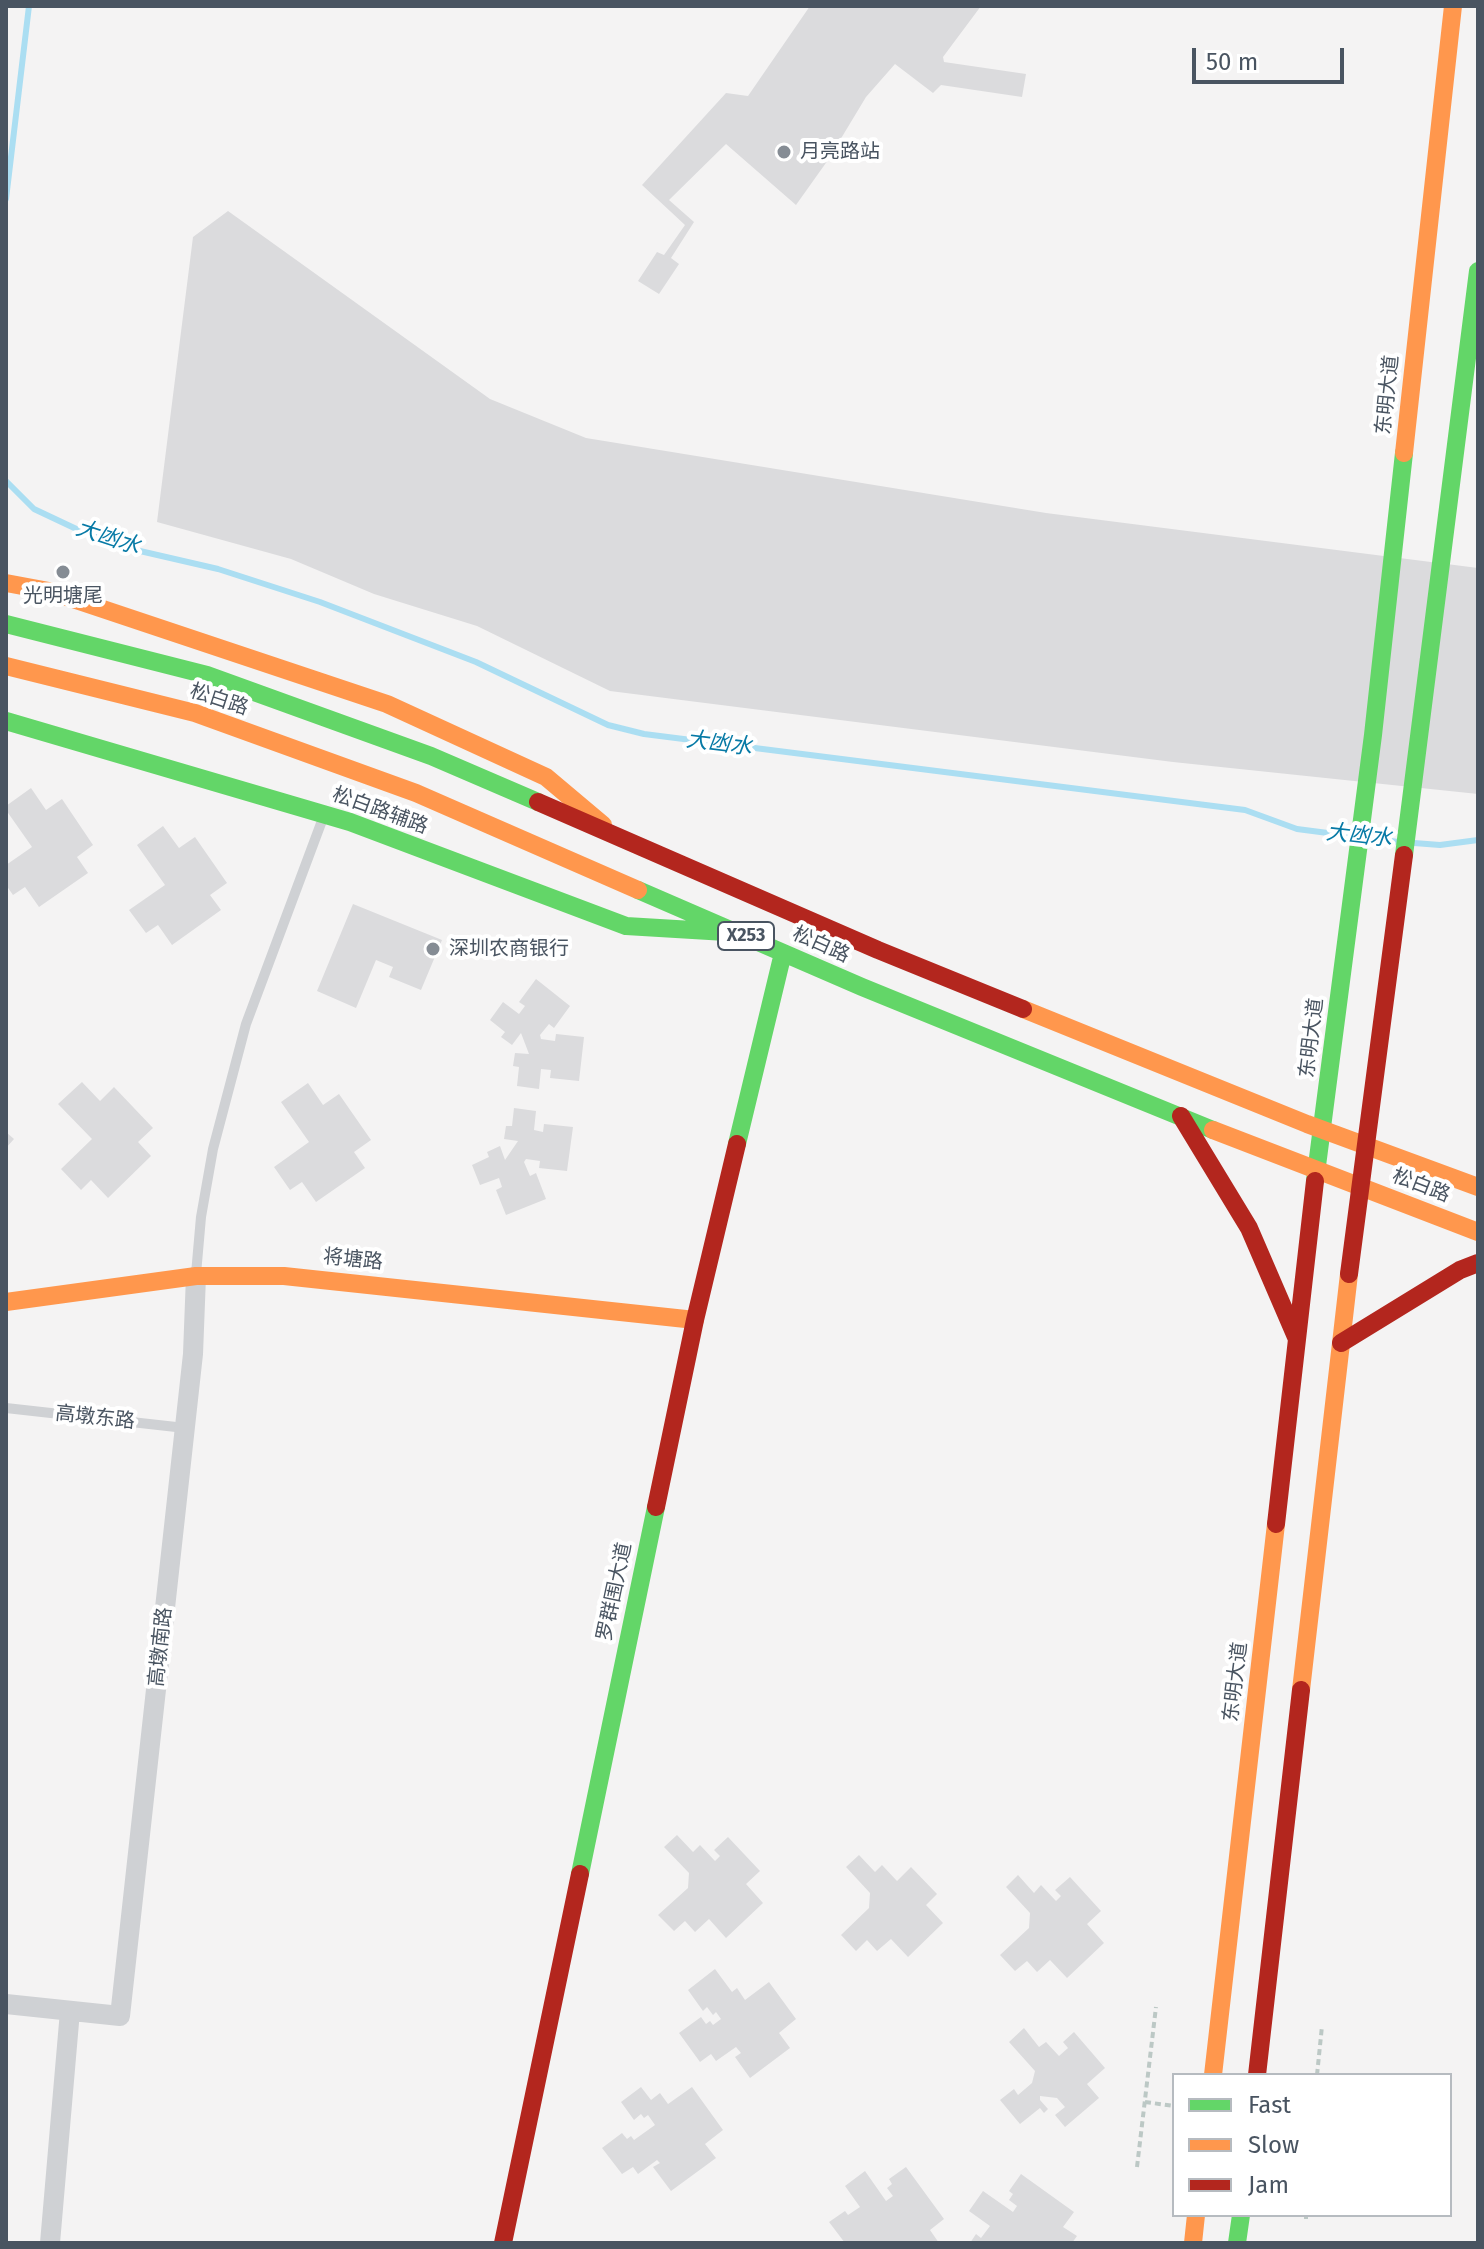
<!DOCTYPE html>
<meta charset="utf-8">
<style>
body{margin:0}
#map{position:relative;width:1484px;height:2249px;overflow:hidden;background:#f4f3f3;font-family:"Fira Sans",sans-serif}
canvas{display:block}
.frame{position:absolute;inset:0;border:8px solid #495461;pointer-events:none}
.legend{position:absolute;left:1172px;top:2073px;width:280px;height:144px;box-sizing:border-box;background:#fff;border:2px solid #b6bbc0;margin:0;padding:10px 14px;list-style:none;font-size:24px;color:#495461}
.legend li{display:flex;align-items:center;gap:16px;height:40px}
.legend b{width:40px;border:2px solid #b6bbc0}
.scale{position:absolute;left:1192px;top:48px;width:152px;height:36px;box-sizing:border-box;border:4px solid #495461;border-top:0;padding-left:10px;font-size:24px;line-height:28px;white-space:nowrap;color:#495461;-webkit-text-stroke:6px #fff;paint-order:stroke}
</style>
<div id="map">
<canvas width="1484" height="2249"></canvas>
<div class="frame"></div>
<ul class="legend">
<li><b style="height:10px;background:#63d668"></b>Fast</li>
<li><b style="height:10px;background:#ff974d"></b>Slow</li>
<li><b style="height:10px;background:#b3261e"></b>Jam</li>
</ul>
<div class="scale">50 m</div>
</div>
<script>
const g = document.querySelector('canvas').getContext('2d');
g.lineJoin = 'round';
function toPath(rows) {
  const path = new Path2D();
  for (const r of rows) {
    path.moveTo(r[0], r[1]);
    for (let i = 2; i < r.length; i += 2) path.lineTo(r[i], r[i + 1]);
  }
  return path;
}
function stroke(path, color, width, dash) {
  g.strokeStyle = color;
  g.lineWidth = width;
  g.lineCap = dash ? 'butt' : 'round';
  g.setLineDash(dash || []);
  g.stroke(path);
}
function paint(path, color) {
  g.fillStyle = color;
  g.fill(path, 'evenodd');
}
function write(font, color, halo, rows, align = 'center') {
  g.font = font + ' "Fira Sans","Noto Sans SC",sans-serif';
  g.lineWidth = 8;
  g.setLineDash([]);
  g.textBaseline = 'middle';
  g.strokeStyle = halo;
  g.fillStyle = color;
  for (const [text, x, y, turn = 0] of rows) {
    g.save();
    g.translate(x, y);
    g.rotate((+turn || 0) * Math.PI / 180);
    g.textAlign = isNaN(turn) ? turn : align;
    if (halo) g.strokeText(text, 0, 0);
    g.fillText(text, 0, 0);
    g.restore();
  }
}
stroke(toPath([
 [6,199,29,6],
 [6,481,34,509,87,534,140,551,218,569,320,602,476,662,608,725,644,734,1245,810,1297,829,1351,836],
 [1366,838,1399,842],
 [1414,843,1440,845,1478,840]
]), '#abdef2', 6);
paint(toPath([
 [810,6,981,6,943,57,944,62,1026,74,1022,97,941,85,933,93,895,64,866,97,828,160,796,205,726,144,669,200,694,222,671,258,679,264,659,294,638,281,657,252,664,255,685,225,642,185,726,93,748,96],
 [228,211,490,399,586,438,1046,513,1478,568,1478,794,1173,762,610,691,477,626,374,594,291,559,157,522,193,237],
 [31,788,46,810,62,799,93,845,77,857,88,873,39,907,25,887,13,895,6,885,6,865,32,847,6,810,6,806],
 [163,826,179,848,195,837,227,883,210,895,221,910,172,945,158,925,146,933,129,910,165,885,137,845],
 [353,904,442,940,421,990,389,977,393,967,376,960,356,1008,317,991],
 [536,979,570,1006,554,1028,549,1024,540,1035,541,1039,555,1041,556,1034,584,1037,579,1081,550,1078,551,1070,541,1069,539,1089,517,1086,519,1067,513,1066,515,1053,529,1054,521,1033,512,1045,501,1037,505,1032,490,1020,503,1002,519,1014,525,1006,519,1002],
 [82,1082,100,1101,114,1087,153,1128,138,1142,151,1156,108,1198,91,1180,81,1190,61,1169,92,1139,58,1104],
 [308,1083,323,1105,339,1094,371,1140,354,1152,365,1168,316,1202,302,1182,290,1190,274,1167,309,1142,281,1102],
 [514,1108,536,1111,534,1130,543,1132,544,1124,573,1127,567,1171,539,1168,540,1161,526,1159,524,1162,530,1176,536,1173,546,1199,506,1215,496,1190,502,1187,499,1178,480,1185,472,1165,489,1157,487,1152,500,1146,505,1160,518,1141,504,1139,506,1126,512,1126],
 [6,1132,14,1139,6,1148],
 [677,1835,693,1852,700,1845,715,1861,720,1856,714,1850,728,1837,760,1871,746,1884,763,1903,726,1938,709,1919,695,1932,685,1921,674,1931,658,1915,688,1888,689,1873,664,1847],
 [859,1855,875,1872,882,1865,897,1881,911,1867,937,1894,926,1905,943,1923,908,1957,891,1939,877,1951,867,1940,856,1951,841,1935,869,1908,870,1893,846,1867],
 [1018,1875,1034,1893,1041,1885,1056,1901,1061,1896,1055,1890,1070,1877,1101,1911,1087,1924,1104,1943,1067,1978,1050,1960,1037,1972,1027,1961,1015,1971,1000,1955,1029,1928,1030,1913,1006,1887],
 [715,1969,732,1992,737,1988,745,2000,769,1982,796,2019,779,2033,790,2048,750,2078,735,2057,741,2053,736,2047,716,2061,711,2054,700,2062,679,2033,701,2017,706,2024,710,2021,713,2025,721,2019,716,2012,713,2015,707,2007,703,2011,688,1990],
 [1024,2028,1039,2047,1046,2042,1059,2056,1068,2048,1063,2042,1074,2032,1105,2068,1087,2084,1099,2098,1065,2127,1055,2115,1065,2107,1057,2098,1040,2096,1040,2100,1048,2109,1044,2113,1040,2108,1020,2124,1000,2100,1014,2089,1018,2095,1032,2083,1035,2071,1009,2042],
 [641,2087,651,2100,660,2093,668,2104,692,2087,723,2130,705,2144,716,2158,671,2191,653,2167,660,2163,657,2160,638,2174,633,2167,622,2174,602,2148,622,2133,627,2139,631,2136,634,2140,655,2125,648,2115,644,2118,641,2114,634,2120,621,2102],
 [906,2167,944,2219,930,2230,939,2243,845,2243,829,2222,845,2211,848,2215,860,2207,845,2186,865,2171,886,2201,893,2196,887,2188,892,2184,889,2179],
 [1021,2174,1074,2212,1063,2227,1077,2236,1072,2243,970,2243,976,2234,981,2238,990,2226,969,2211,983,2191,1013,2212,1017,2206,1009,2200,1013,2194,1009,2191]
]), '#dbdbdd');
stroke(toPath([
 [1317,2075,1322,2026],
 [1145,2102,1174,2106],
 [1137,2167,1156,2007],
 [1306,2219,1306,2215]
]), '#bcc8c5', 4, [6, 4]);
stroke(toPath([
 [196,1274,201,1217,213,1149,246,1024,323,818],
 [6,1408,185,1428]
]), '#cfd1d4', 10);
stroke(toPath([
 [6,2004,120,2016,193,1354,196,1276],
 [50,2243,70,2011]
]), '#cfd1d4', 20);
stroke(toPath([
 [6,624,207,675,431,756,538,802],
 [6,721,350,822,626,926,726,932],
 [1404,855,1478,271],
 [638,890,862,987,1213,1130],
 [737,1144,783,953],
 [1315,1181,1373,735,1404,453],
 [580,1874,656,1507],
 [1237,2243,1241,2215]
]), '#63d668', 18);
stroke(toPath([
 [1404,453,1453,6],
 [6,583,49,591,387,704,546,777,603,825],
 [6,666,195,713,416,793,638,890],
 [1023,1009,1307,1124,1478,1187],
 [1213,1130,1478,1232],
 [6,1302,196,1276,284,1276,695,1320],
 [1301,1690,1349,1274],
 [1213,2075,1276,1524],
 [1193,2243,1196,2215]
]), '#ff974d', 18);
stroke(toPath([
 [538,802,878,950,1023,1009],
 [1181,1116,1249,1228,1296,1337],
 [1349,1274,1404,855],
 [1341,1343,1460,1270,1478,1263],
 [656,1507,695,1320,737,1144],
 [1276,1524,1315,1181],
 [1257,2075,1301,1690],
 [503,2243,580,1874]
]), '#b3261e', 18);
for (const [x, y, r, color] of [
 [784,152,8,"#858c94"],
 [63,572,8,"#858c94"],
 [433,949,8,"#858c94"]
]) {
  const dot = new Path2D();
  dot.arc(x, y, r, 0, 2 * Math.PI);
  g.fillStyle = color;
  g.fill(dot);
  stroke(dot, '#fff', 3);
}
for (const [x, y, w] of [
 [746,936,56]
]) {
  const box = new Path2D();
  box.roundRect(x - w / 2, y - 14, w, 28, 6);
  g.fillStyle = '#fff';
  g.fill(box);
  stroke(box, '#495461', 2);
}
write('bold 18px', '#495461', null, [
 ["X253",746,936]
]);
write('20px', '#495461', '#fff', [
 ["月亮路站",800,152],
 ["光明塘尾",63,596,"center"],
 ["深圳农商银行",449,949]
], 'left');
write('20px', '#495461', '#fff', [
 ["东明大道",1388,395,-84],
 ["松白路",219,700,18],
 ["松白路辅路",380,811,20],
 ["松白路",821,945,24],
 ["东明大道",1312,1038,-83],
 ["松白路",1421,1186,21],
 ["将塘路",353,1260,6],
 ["高墩东路",95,1418,6],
 ["罗群围大道",615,1592,-78],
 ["高墩南路",161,1647,-84],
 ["东明大道",1236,1682,-83]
]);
write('italic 22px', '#077aa6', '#fff', [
 ["大凼水",108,538,18],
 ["大凼水",719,744,7],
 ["大凼水",1359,836,6]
]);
</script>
